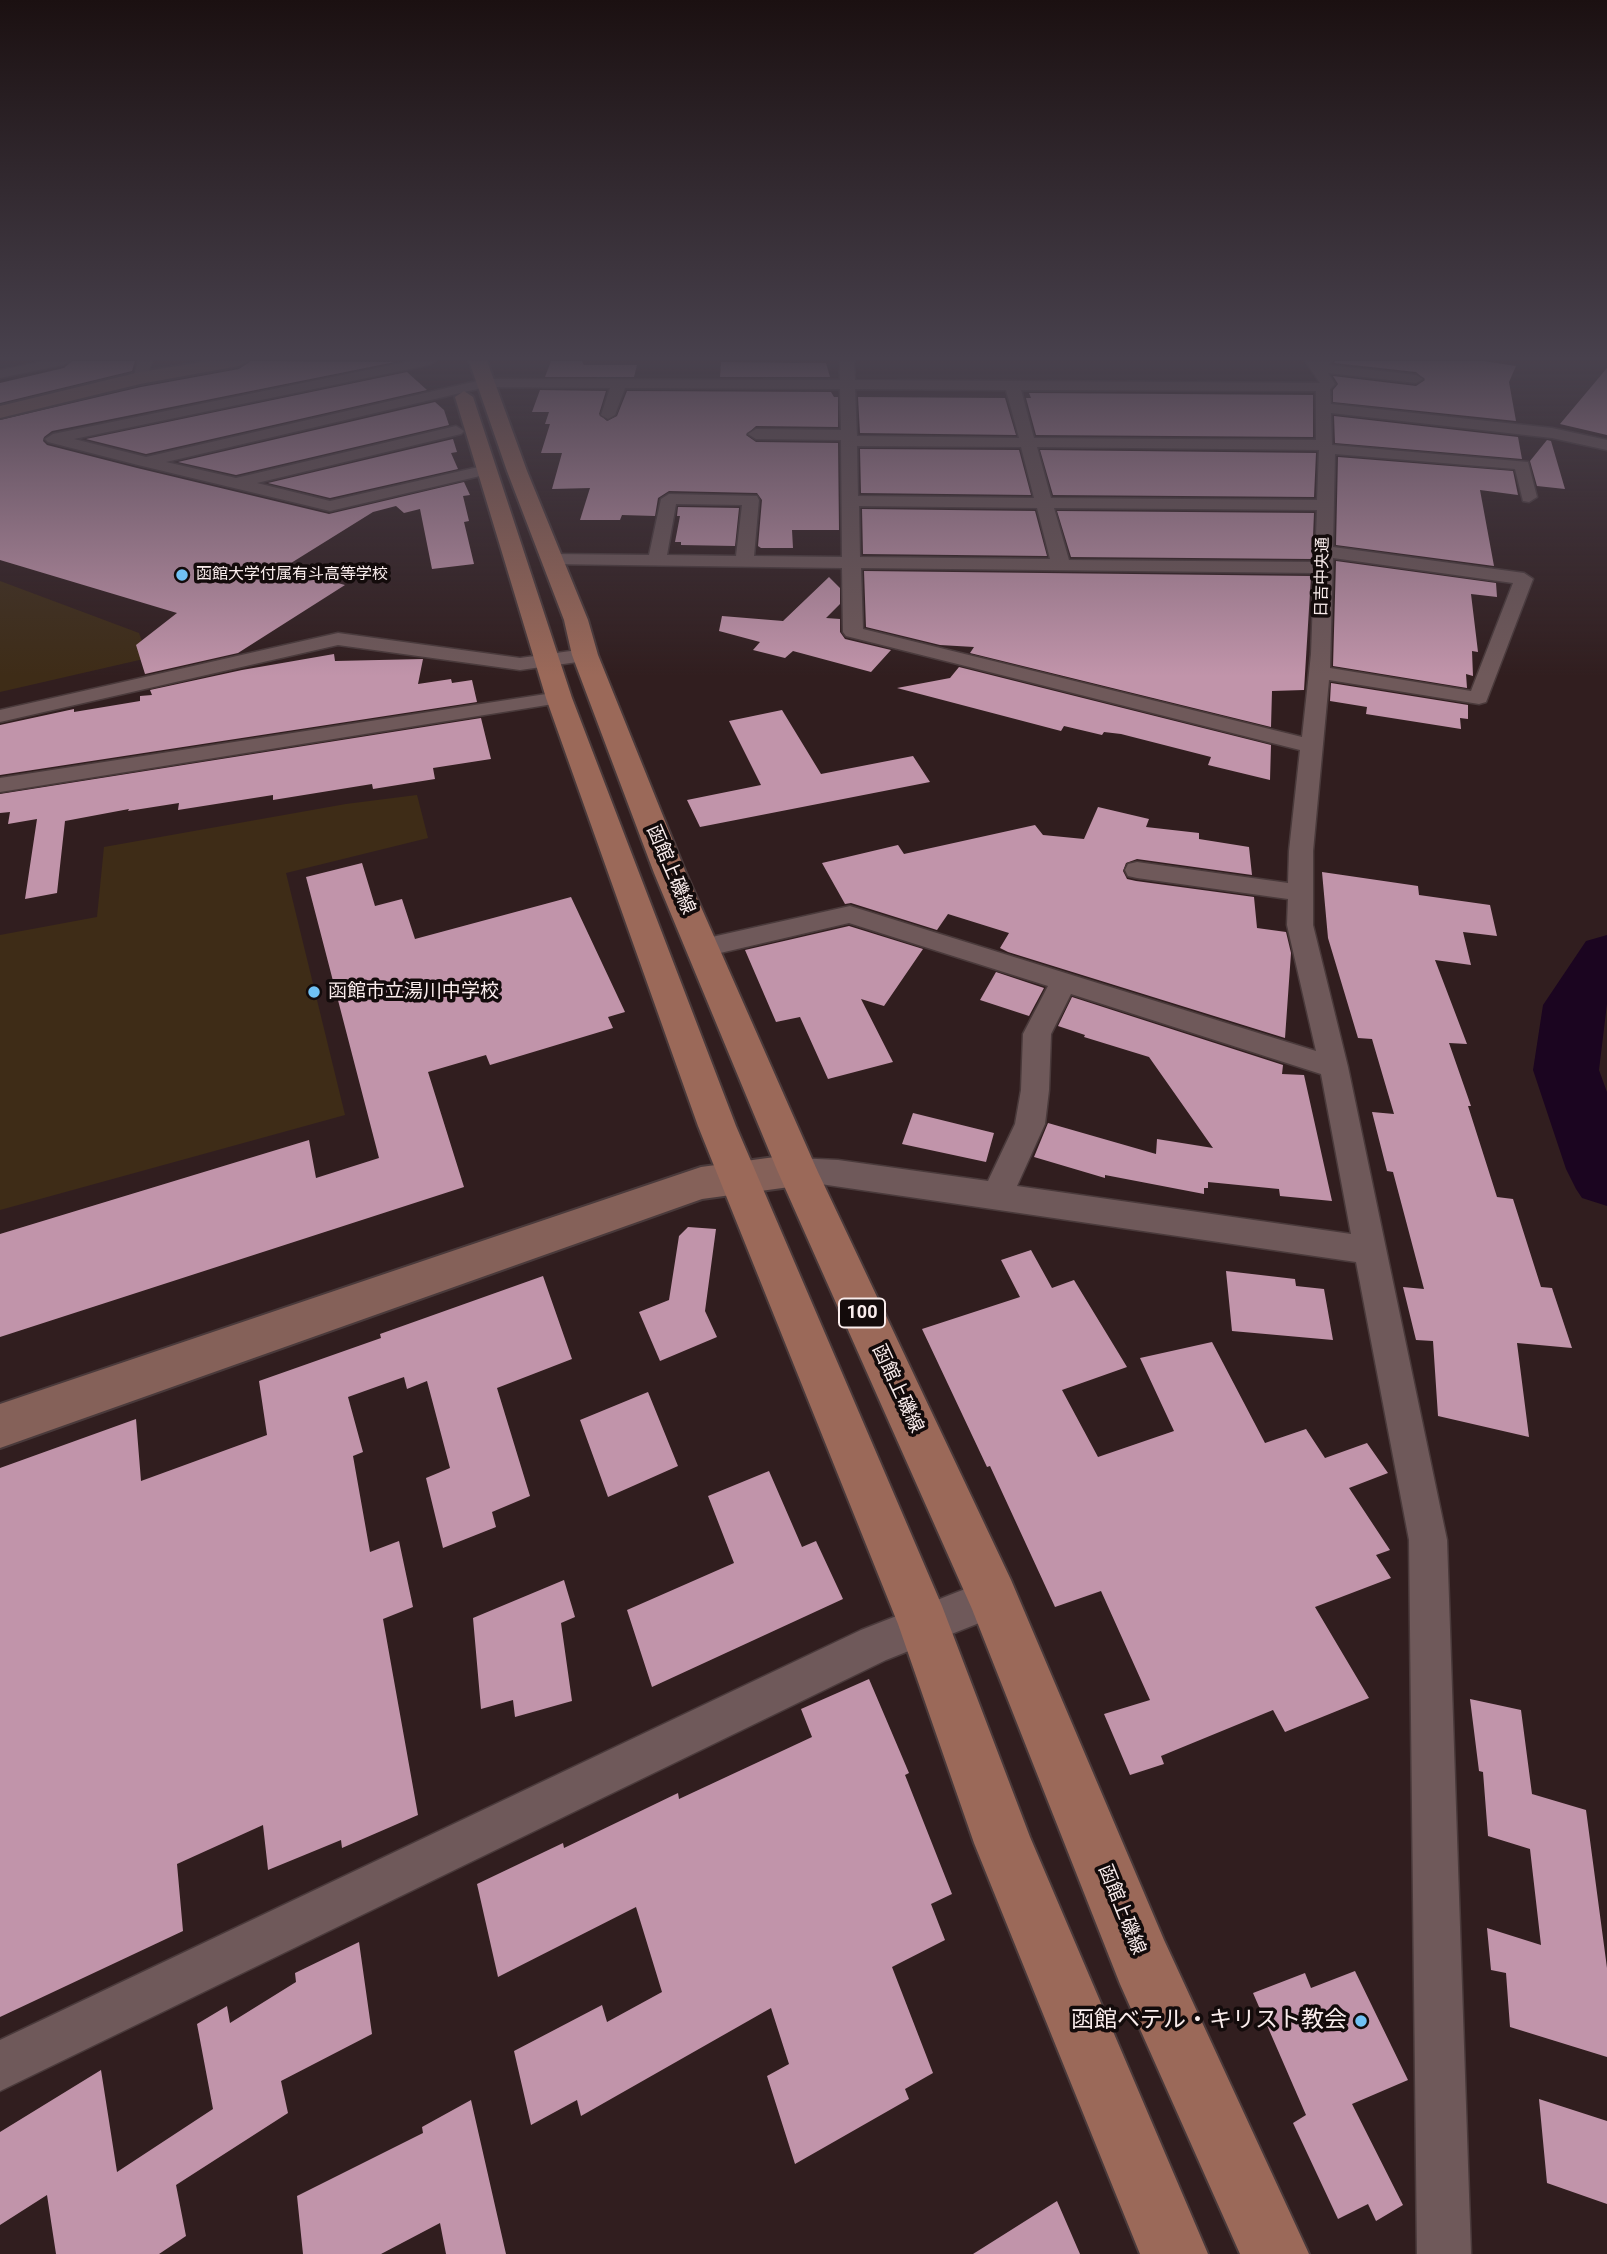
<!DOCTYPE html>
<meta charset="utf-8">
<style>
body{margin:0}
canvas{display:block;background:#311e1f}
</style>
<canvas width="1607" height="2254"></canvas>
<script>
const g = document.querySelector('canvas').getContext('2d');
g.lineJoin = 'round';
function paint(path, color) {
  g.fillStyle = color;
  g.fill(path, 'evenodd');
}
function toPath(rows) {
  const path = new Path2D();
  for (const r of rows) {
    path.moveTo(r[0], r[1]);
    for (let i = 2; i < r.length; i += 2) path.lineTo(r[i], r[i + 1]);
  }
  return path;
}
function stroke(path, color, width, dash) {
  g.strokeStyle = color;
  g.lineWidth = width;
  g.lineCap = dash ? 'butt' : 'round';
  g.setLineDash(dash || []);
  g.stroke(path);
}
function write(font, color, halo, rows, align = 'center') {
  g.font = font + ' Roboto,"Noto Sans JP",sans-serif';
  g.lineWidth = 7;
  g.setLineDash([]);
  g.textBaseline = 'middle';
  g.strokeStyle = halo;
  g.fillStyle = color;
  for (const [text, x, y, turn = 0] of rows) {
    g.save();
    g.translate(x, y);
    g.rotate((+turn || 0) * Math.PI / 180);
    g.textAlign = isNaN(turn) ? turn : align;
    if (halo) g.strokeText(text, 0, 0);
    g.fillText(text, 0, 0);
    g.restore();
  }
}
paint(toPath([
 [0,581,139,633,148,658,0,692],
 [417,795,428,838,286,873,345,1115,0,1210,0,935,97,917,104,847,346,804]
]), '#3e2c17');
paint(toPath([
 [1607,935,1607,1004,1599,1070,1607,1092,1607,1206,1582,1198,1576,1189,1566,1169,1533,1070,1543,1005,1586,941,1607,935]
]), '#1b0520');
paint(toPath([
 [72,361,135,361,132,371,0,403,0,383,64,368],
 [250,361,395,362,52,431,44,437,43,441,47,445,137,468,329,514,464,482,470,495,463,496,469,521,464,522,474,564,432,569,420,509,404,513,396,506,373,512,283,568,345,585,238,653,145,674,136,645,177,613,0,560,0,420,141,387,239,369],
 [551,361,582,361,584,365,637,365,634,377,545,377],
 [1335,361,1484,361,1516,366,1509,382,1516,421,1333,402,1333,390,1338,384,1333,376,1416,386,1425,380,1416,372,1334,363],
 [721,362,826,363,830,377,720,377],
 [1607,368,1607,435,1560,424],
 [407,372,427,390,146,454,86,439],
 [540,390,606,391,599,414,607,421,617,416,627,391,831,392,834,397,838,397,838,427,756,426,746,435,756,442,838,443,839,530,792,530,793,548,761,548,758,546,762,500,757,493,669,491,658,498,655,516,622,515,620,520,580,520,590,488,552,489,562,453,541,453,550,424,545,424,549,412,532,412],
 [1029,393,1313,395,1313,437,1036,435,1026,398,1031,398],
 [858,397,1005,398,1016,435,860,433],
 [435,402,444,410,449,425,236,475,178,462],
 [1334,416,1518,437,1522,459,1335,443],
 [453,439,457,452,451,453,458,469,330,498,268,483],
 [1547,440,1551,441,1565,489,1537,486,1530,461],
 [860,449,1019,450,1031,495,861,493],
 [1040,450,1316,453,1314,497,1053,495],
 [1338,457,1513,471,1518,495,1480,490,1494,566,1336,545],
 [678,507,739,508,735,546,681,545,681,542,675,542,680,516,677,516],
 [862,509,1035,511,1047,556,863,554],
 [1057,511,1314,513,1312,559,1071,557],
 [1336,561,1496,583,1497,597,1471,594,1478,652,1472,651,1473,676,1466,674,1467,688,1333,666],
 [864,571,1311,576,1304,690,1272,691,1271,727,970,653,974,647,940,645,866,627],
 [829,577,840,588,840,604,826,618,840,619,840,632,845,639,891,650,871,672,793,651,785,658,753,650,760,642,719,631,722,616,783,621],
 [334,654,335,661,423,659,418,684,451,679,452,683,472,680,477,702,0,775,0,725,74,709,74,712,140,701,140,696,152,695,150,690,242,670],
 [959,667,1271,745,1270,780,1208,765,1211,757,1121,734,1104,732,1102,735,1064,726,1061,731,897,688,950,678],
 [1331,683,1468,705,1468,719,1460,718,1461,729,1366,714,1367,707,1330,701],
 [782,710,821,774,913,756,930,782,700,827,687,800,761,785,729,721],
 [481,718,491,759,433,768,435,779,373,789,372,784,273,800,273,795,178,810,179,803,128,811,129,809,65,821,57,893,25,899,37,819,8,824,10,812,0,813,0,794],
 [1098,807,1149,819,1146,827,1199,833,1199,839,1249,847,1252,875,1137,859,1126,863,1123,871,1127,879,1136,881,1254,897,1257,928,1286,932,1291,953,1285,1038,1008,952,1000,948,1009,933,948,914,937,930,851,903,845,904,822,863,898,845,904,854,1035,825,1043,835,1084,839],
 [362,863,375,906,402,899,415,939,571,897,625,1012,608,1017,613,1028,490,1065,486,1055,428,1072,464,1187,0,1337,0,1234,309,1140,316,1178,379,1158,306,877],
 [1322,872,1418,886,1419,895,1490,905,1497,936,1463,932,1471,965,1435,960,1467,1044,1449,1043,1471,1106,1468,1106,1497,1197,1513,1199,1541,1287,1552,1288,1572,1348,1517,1343,1529,1437,1438,1416,1433,1341,1416,1340,1403,1287,1424,1289,1393,1172,1387,1171,1372,1112,1394,1114,1372,1039,1358,1038,1328,938],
 [849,926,923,949,884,1006,861,999,893,1062,828,1079,800,1017,776,1022,745,950],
 [996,972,1044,988,1029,1016,980,1000],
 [1072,997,1283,1065,1282,1074,1304,1075,1332,1201,1280,1196,1279,1189,1208,1182,1208,1188,1204,1188,1204,1194,1105,1175,1105,1178,1034,1157,1048,1123,1156,1154,1157,1139,1213,1148,1149,1057,1084,1037,1085,1035,1058,1026],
 [913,1113,994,1133,986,1162,902,1144],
 [688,1227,716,1229,705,1311,717,1337,660,1361,639,1312,669,1300,679,1236],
 [1031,1250,1052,1288,1074,1280,1127,1367,1062,1390,1098,1457,1174,1431,1140,1358,1212,1342,1265,1443,1306,1429,1325,1458,1367,1443,1388,1473,1349,1488,1390,1550,1376,1555,1391,1578,1315,1607,1369,1698,1285,1732,1273,1710,1161,1756,1164,1764,1130,1775,1104,1714,1150,1700,1101,1591,1055,1607,990,1466,987,1467,922,1329,1020,1297,1001,1260],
 [1226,1271,1295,1279,1296,1286,1324,1289,1333,1340,1232,1331],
 [543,1276,572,1359,497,1388,530,1496,492,1512,496,1527,443,1548,426,1478,450,1468,427,1381,407,1389,404,1377,348,1397,363,1452,353,1456,370,1552,399,1541,413,1607,383,1619,418,1815,342,1848,341,1840,268,1870,263,1825,177,1864,183,1931,0,2017,0,1468,136,1419,141,1481,267,1435,259,1381,381,1338,380,1334],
 [648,1392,678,1466,608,1497,580,1420],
 [769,1471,802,1547,816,1541,843,1599,652,1687,627,1610,734,1563,708,1496],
 [564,1580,575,1617,561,1623,572,1701,515,1717,513,1700,481,1709,473,1618],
 [869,1679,909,1773,905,1775,952,1894,931,1904,945,1940,892,1967,933,2073,905,2089,909,2099,795,2164,767,2076,789,2064,771,2008,581,2116,577,2100,531,2125,514,2051,602,2005,607,2022,662,1992,636,1907,498,1977,477,1884,563,1843,564,1848,678,1793,679,1799,812,1737,801,1709],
 [1470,1699,1521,1710,1532,1794,1586,1810,1607,1968,1607,2057,1510,2027,1506,1973,1491,1970,1487,1928,1541,1945,1530,1849,1488,1836,1483,1772,1479,1771],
 [359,1942,372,2034,281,2081,288,2113,176,2185,186,2236,159,2254,56,2254,47,2195,0,2225,0,2132,101,2070,117,2172,213,2109,197,2024,227,2006,230,2023,296,1982,295,1973],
 [1355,1971,1408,2080,1352,2104,1403,2205,1376,2221,1368,2204,1338,2219,1293,2123,1306,2115,1253,1993,1305,1973,1311,1988],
 [1539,2099,1607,2121,1607,2204,1547,2183],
 [471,2100,506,2254,446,2254,440,2223,381,2254,303,2254,297,2196,423,2133,422,2127],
 [1057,2201,1080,2254,973,2254]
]), '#c194aa');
const street = toPath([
 [44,361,70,361,63,365,0,378,0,370,44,361],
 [138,361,152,361,147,378,140,382,133,378,138,361],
 [411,361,436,361,429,365,74,439,146,457,486,379,840,380,840,361,854,361,855,380,1320,383,1305,361,1332,361,1329,365,1416,375,1423,379,1416,383,1328,373,1335,384,1330,389,1331,404,1552,428,1607,440,1607,450,1552,438,1331,413,1332,445,1528,462,1537,497,1529,502,1523,501,1515,469,1335,454,1333,547,1524,573,1533,579,1486,702,1479,704,1329,680,1313,851,1313,925,1348,1067,1447,1540,1471,2254,1417,2254,1409,1540,1356,1262,786,1179,782,1170,786,1161,797,1158,838,1160,988,1181,1015,1124,1021,1090,1023,1034,1048,986,849,923,703,957,694,954,690,948,694,942,703,939,850,906,1316,1051,1287,925,1288,899,1137,878,1128,876,1125,870,1128,864,1137,862,1288,883,1289,851,1300,750,846,636,843,632,842,568,551,564,542,559,551,554,649,555,661,499,669,494,757,496,759,500,754,556,842,557,841,440,756,439,748,434,756,429,841,430,840,389,625,388,615,415,608,419,601,415,610,388,486,387,166,462,236,478,456,426,464,431,461,434,257,483,330,501,487,465,495,470,493,473,330,511,138,465,48,442,45,439,53,434,411,361],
 [855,389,1006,390,1019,438,857,436,855,389],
 [1021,390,1316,391,1316,440,1034,438,1021,390],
 [857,446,1021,447,1034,498,858,496,857,446],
 [1037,447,1319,450,1317,500,1051,498,1037,447],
 [676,504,742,505,736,556,667,555,676,504],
 [859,506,1037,508,1050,559,860,557,859,506],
 [1054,508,1317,510,1315,562,1069,560,1054,508],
 [1333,558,1513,583,1471,691,1330,668,1333,558],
 [861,568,1314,573,1311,654,1302,737,863,629,861,568],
 [1071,994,1321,1074,1351,1234,1017,1186,1045,1124,1049,1090,1051,1034,1071,994],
 [338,633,520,658,585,649,592,651,595,655,592,659,585,661,520,670,338,645,0,722,0,710,338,633],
 [559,692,566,694,569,698,566,702,0,792,0,778,559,692],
 [993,1578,1007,1584,1013,1598,1007,1612,886,1660,0,2091,0,2040,861,1630,993,1578]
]);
const secondary = toPath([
 [209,361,248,361,239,366,140,384,0,418,0,406,140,372,209,361],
 [797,1154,811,1159,817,1170,811,1181,797,1186,702,1199,0,1448,0,1404,701,1167,797,1154]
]);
const primary = toPath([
 [469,361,487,361,527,471,588,620,598,655,686,873,817,1170,1011,1580,1164,1940,1309,2254,1240,2254,1120,1984,972,1609,777,1170,654,873,572,655,564,620,507,471,469,361],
 [464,391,473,397,572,698,736,1126,942,1606,1030,1837,1208,2254,1140,2254,974,1843,898,1624,698,1126,546,698,455,397,464,391]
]);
stroke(street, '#4a3a3b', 3);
stroke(secondary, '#4a3a3b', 4);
stroke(primary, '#4a3a3b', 4);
paint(street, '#6f595a');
paint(secondary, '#856159');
paint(primary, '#9b6959');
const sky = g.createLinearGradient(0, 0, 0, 676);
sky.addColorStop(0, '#1b1011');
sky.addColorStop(0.53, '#48414d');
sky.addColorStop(1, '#48414d00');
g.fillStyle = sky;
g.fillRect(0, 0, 1607, 676);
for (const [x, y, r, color] of [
 [182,575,7,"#70c1f4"],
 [314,992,7,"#70c1f4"],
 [1361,2021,7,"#70c1f4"]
]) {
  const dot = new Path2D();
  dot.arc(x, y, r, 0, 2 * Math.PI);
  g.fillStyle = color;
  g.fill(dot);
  stroke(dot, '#130b0b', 2.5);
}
write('16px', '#f9ecec', '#130b0b', [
 ["函館大学付属有斗高等学校",196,575]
], 'left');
write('16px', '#f9ecec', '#130b0b', [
 ["日吉中央通",1323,577,-89]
]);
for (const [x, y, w] of [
 [862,1313,46]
]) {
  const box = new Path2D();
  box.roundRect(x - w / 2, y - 14.5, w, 29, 5);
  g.fillStyle = '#130b0b';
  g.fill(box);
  stroke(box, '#f9ecec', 2);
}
write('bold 18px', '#f9ecec', null, [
 ["100",862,1313]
]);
write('19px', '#f9ecec', '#130b0b', [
 ["函館上磯線",670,870,67],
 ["函館上磯線",897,1389,65],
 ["函館上磯線",1121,1910,68]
]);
write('19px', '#f9ecec', '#130b0b', [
 ["函館市立湯川中学校",328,992]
], 'left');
write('23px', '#f9ecec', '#130b0b', [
 ["函館ベテル・キリスト教会",1347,2021]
], 'right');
</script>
